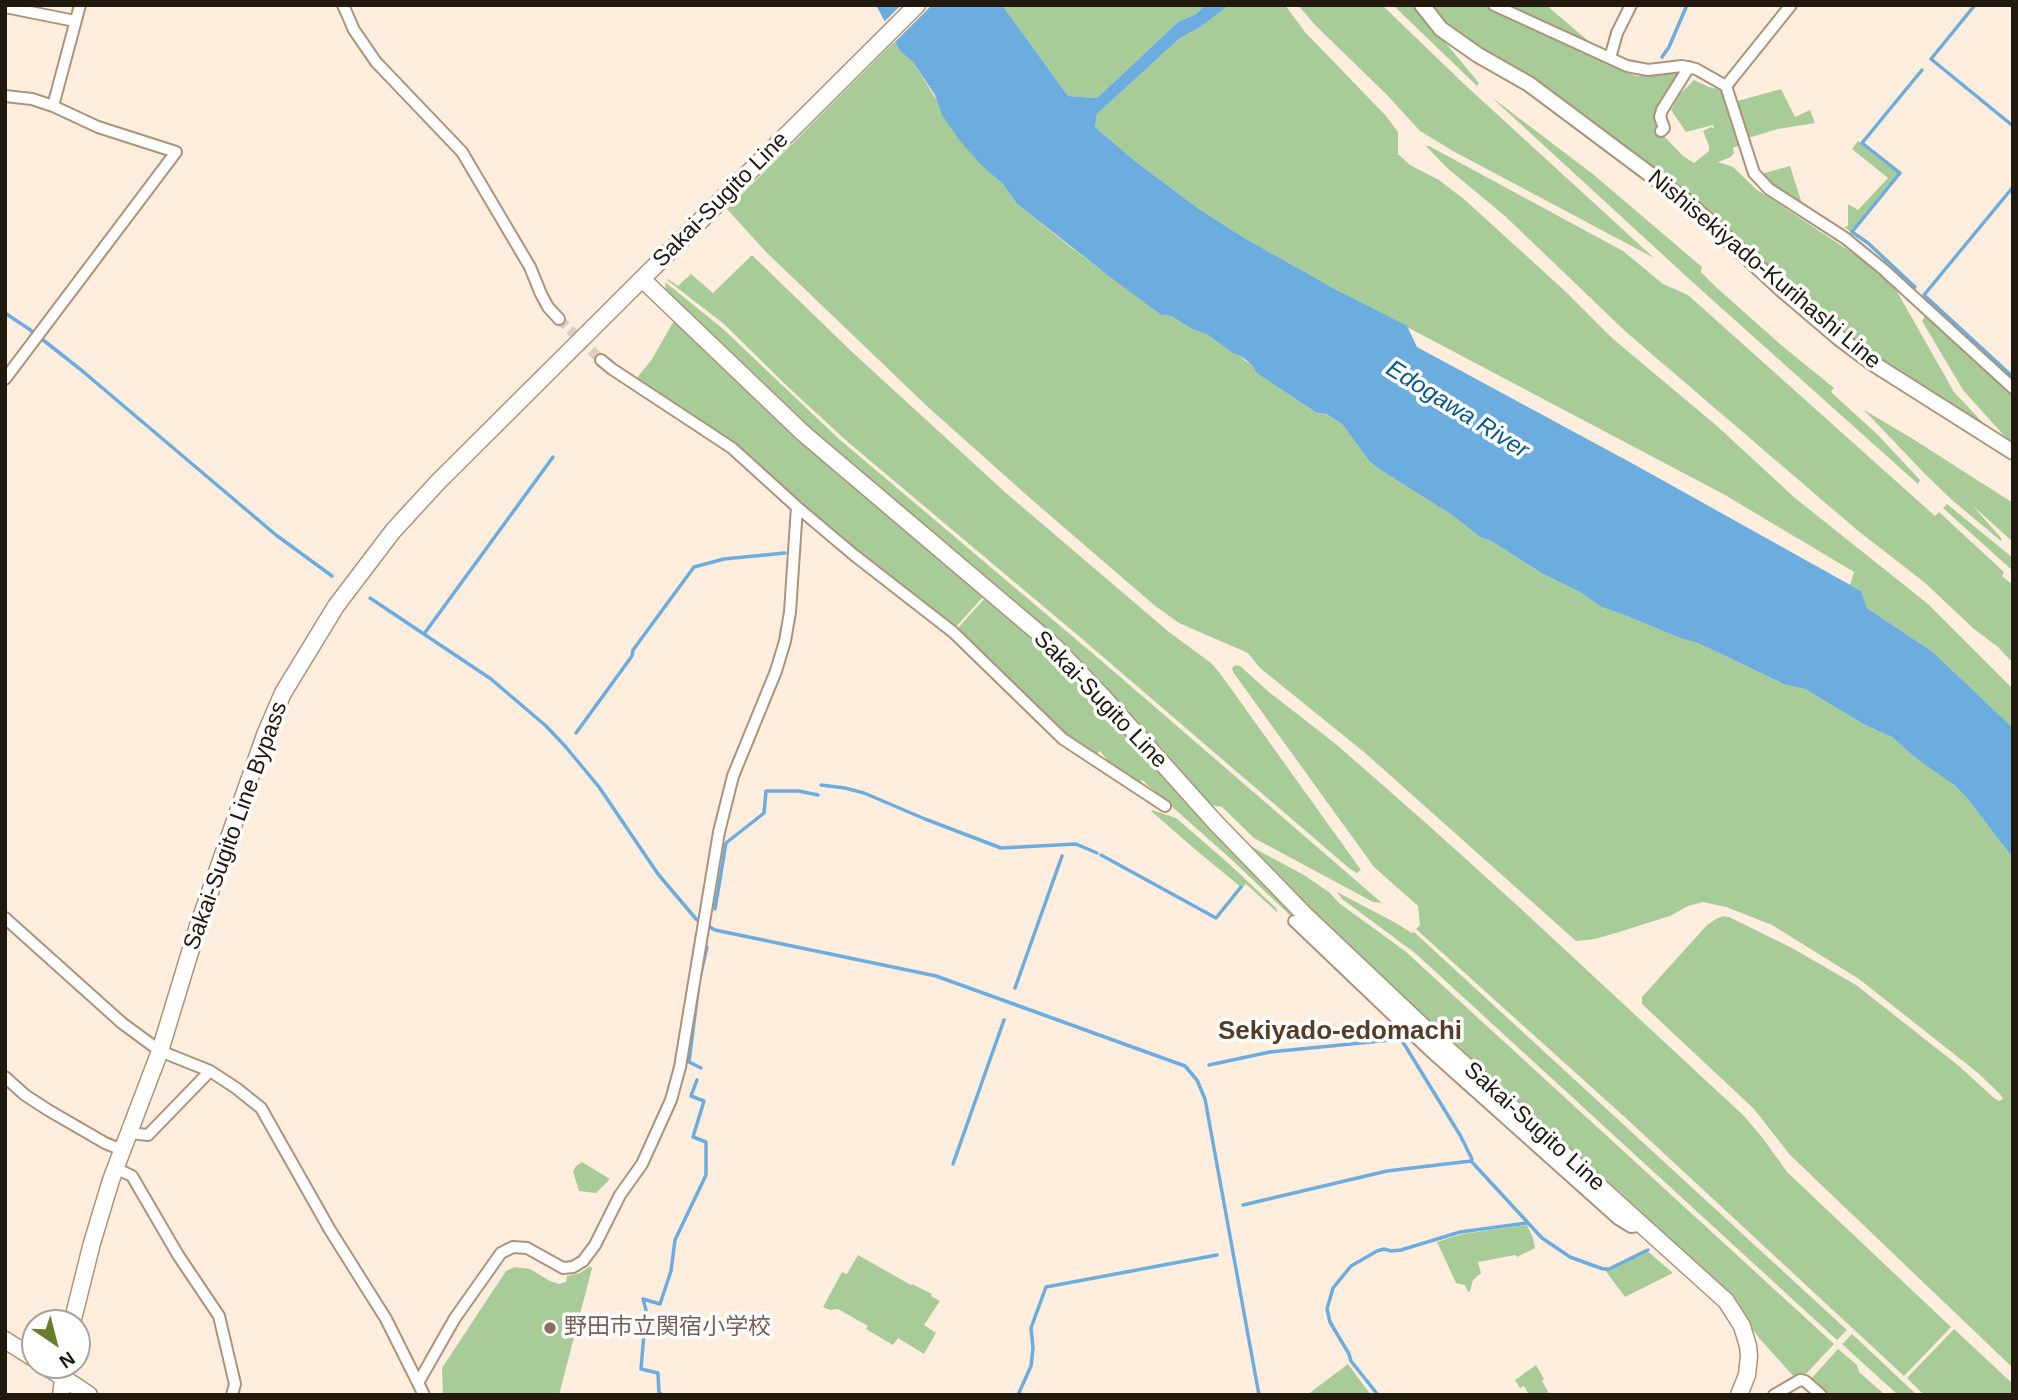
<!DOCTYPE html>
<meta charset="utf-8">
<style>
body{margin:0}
#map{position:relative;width:2018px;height:1400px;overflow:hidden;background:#fed;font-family:Arial,sans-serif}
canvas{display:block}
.frame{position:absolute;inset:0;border:7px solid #21180e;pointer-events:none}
.north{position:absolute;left:21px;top:1309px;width:70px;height:70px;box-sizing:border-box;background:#fff;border:2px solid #a6a39f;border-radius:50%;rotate:145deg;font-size:19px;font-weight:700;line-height:28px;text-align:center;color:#21180e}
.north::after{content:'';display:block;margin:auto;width:24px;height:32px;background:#6a7d2e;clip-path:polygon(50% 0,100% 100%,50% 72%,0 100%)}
</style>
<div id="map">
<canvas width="2018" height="1400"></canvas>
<div class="frame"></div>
<div class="north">N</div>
</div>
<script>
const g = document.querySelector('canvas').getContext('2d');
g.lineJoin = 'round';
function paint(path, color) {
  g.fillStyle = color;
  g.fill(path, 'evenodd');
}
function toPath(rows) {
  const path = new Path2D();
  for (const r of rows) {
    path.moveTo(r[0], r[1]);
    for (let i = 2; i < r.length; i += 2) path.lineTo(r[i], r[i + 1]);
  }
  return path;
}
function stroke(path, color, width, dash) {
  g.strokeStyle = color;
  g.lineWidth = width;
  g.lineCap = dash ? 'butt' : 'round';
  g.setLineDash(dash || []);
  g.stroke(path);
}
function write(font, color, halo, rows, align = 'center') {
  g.font = font + ' Arial,"Noto Sans JP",sans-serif';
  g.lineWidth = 7;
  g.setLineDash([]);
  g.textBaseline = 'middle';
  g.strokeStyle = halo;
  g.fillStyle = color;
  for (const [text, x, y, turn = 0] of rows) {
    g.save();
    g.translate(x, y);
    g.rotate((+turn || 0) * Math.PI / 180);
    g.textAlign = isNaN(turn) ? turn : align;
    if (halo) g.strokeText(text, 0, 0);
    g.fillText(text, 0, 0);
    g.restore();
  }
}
paint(toPath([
 [1002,5,1205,5,1196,14,1178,22,1097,98,1068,96],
 [1229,5,1285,5,1305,32,1386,116,1398,132,1398,154,1410,165,1439,180,1465,200,1565,291,1612,338,1717,426,1795,498,1928,604,2013,689,2013,728,1933,652,1867,608,1861,591,1850,585,1854,572,1725,495,1335,289,1246,239,1199,209,1135,161,1095,127,1097,114,1180,38,1202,26],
 [1298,5,1382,5,1463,83,1654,258,1453,151,1420,131,1386,94,1315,25],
 [1393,5,1414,5,1479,83,1477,86],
 [1432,5,1486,5,1600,58,1627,73,1637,76,1677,72,1679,74,1655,117,1655,121,1659,126,1657,129,1683,156,1694,163,1709,151,1709,146,1703,131,1711,127,1714,129,1713,125,1686,132,1671,110,1680,94,1694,80,1709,87,1723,90,1742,144,1733,148,1734,153,1731,157,1718,162,1733,167,1756,189,1857,256,1895,288,1954,392,1987,427,1884,361,1823,317,1687,193,1605,134,1465,39,1444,20],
 [1504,5,1546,5,1593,45],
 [896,40,900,51,913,62,938,102,984,168,1002,183,1017,204,1068,245,1161,315,1171,316,1192,329,1208,335,1232,353,1241,356,1244,360,1251,364,1258,373,1294,398,1317,413,1325,414,1342,424,1370,462,1379,469,1452,515,1480,537,1491,541,1543,574,1580,592,1601,607,1622,614,1680,638,1698,643,1786,685,1805,689,1865,725,1892,737,1913,756,1946,778,1966,797,2013,858,2013,1368,1790,1155,1754,1109,1642,1004,1642,997,1707,925,1716,919,1723,916,1729,917,1792,948,1856,985,1959,1066,1994,1098,1999,1101,2003,1099,2000,1094,1978,1073,1859,979,1772,925,1726,907,1703,902,1688,906,1670,916,1619,932,1595,939,1576,941,1364,752,1260,668,1248,653,1179,623,1154,605,1031,499,929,408,766,252,727,209],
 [1781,89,1795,117,1810,110,1815,123,1778,129,1745,139,1734,102],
 [1490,96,1594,175,1702,267,1701,272,1716,287,1780,344,1834,388,1831,392,1877,434,1920,480,1918,484,1699,288],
 [1858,141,1898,173,1851,232,1844,227,1848,226,1848,204,1858,210,1888,178,1852,149],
 [1426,146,1429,146,1623,251,1663,284,1688,295,1935,516,1939,512,2004,572,2002,576,2013,585,2013,663,1998,647,1974,629,1924,582,1857,530,1626,332,1505,216,1446,167],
 [1790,166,1803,207,1776,190,1761,174],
 [752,255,850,350,1006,493,1169,632,1211,663,1219,672,1361,870,1357,873,1350,869,1081,638,849,443,788,387,724,324,667,280,668,279,678,286,691,274,713,293],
 [665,282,722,328,839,439,1104,663,1382,903,1373,902,1254,838,1222,807,1205,804,1152,745,821,440,671,296,666,290],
 [1925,316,2013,396,2013,443,2007,439,1963,390,1922,321],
 [675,319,984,596,954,629,859,553,776,482,732,441,688,415,637,378,652,359],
 [1864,410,1913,439,2013,503,2013,542,1972,505,2002,539,2001,541,1952,500,1924,473],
 [1947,504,2013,558,2013,571,1943,508],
 [986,597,1059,662,1112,718,1146,759,1236,854,1408,1028,1232,860,1142,780,1138,785,1111,765,1100,751,1095,756,1055,728,956,630],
 [1235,665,1240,666,1269,692,1337,745,1427,824,1519,907,1743,1115,1762,1137,1787,1172,1951,1327,1904,1376,1629,1121,1416,929,1420,925,1418,906,1374,867,1233,672,1232,668],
 [1152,810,1176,818,1227,862,1276,908,1278,913,1246,884,1242,888,1197,851,1151,811],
 [1242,839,1252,847,1304,875,1329,892,1339,903,1405,951,1834,1344,1805,1375,1802,1374,1795,1378,1759,1338,1747,1321,1321,922],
 [1337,892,1394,922,1412,933,1414,932,1847,1330,1837,1340,1415,953,1342,899],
 [582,1162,610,1179,596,1193,579,1191,573,1171,576,1166],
 [1527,1225,1533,1238,1535,1248,1517,1257,1515,1255,1478,1262,1481,1273,1473,1280,1470,1291,1468,1292,1465,1285,1456,1283,1437,1242,1462,1234],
 [1645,1249,1673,1273,1625,1297,1605,1270],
 [858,1255,911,1285,912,1284,932,1294,931,1296,940,1301,924,1325,936,1333,924,1354,898,1338,893,1345,866,1329,868,1326,838,1309,830,1310,823,1307,842,1272,847,1274],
 [590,1266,592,1268,559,1395,443,1395,442,1368,506,1271,515,1267,530,1269,550,1281,559,1284,566,1282,567,1276,580,1273],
 [1954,1329,2013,1384,2013,1395,1924,1395,1907,1378],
 [1852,1334,1917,1395,1898,1395,1842,1344],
 [1838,1349,1857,1365,1859,1372,1883,1393,1889,1395,1826,1395,1810,1380],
 [1348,1364,1371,1395,1307,1395],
 [1536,1365,1544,1379,1542,1381,1550,1395,1529,1395,1524,1386,1520,1388,1515,1380]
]), '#a7cc98');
paint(toPath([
 [876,5,1002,5,1068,96,1097,98,1178,22,1196,14,1205,5,1229,5,1202,26,1180,38,1097,114,1095,127,1135,161,1199,209,1246,239,1335,289,1407,326,1417,347,1637,466,1861,591,1867,608,1933,652,2013,728,2013,858,1966,797,1954,785,1913,756,1892,737,1865,725,1805,689,1786,685,1698,643,1680,638,1622,614,1601,607,1580,592,1543,574,1491,541,1480,537,1452,515,1379,469,1370,462,1342,424,1326,414,1317,413,1294,398,1257,373,1251,364,1241,356,1232,353,1208,335,1192,329,1171,316,1161,315,1110,277,1017,204,1002,183,984,168,960,141,942,115,935,95,913,62,900,51]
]), '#6badde');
paint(toPath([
 [901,5,932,5,894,43,883,23]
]), '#fed');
stroke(toPath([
 [1975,5,1931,59,2013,126],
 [1662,57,1669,47,1687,5],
 [2013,187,1924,295,2013,377],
 [1915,287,1868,243,1852,232,1900,173,1862,143,1922,70],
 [5,313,29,329,80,369,276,535,332,576],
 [370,598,491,679,546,726,565,746,599,787,658,874,696,919,715,930,936,976,1185,1066,1197,1080,1205,1099,1259,1395],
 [424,634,553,457],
 [576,733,632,656,633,650,694,567,724,559,785,553],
 [821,785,845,788,864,793,925,819,1001,848,1076,844,1097,853],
 [1101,855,1216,918,1241,887],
 [715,909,726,843,764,813,766,791,799,791,818,795],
 [700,977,707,947],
 [1015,988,1062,856],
 [698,991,689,1062,701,1068],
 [1209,1065,1270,1052,1401,1039,1460,1135,1472,1159,1471,1161],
 [953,1164,1004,1020],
 [1243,1205,1387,1171,1471,1161,1542,1238,1570,1257,1603,1269,1609,1269,1648,1250],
 [663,1395,659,1393,658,1373,641,1369,646,1310,643,1299,660,1304,671,1271,675,1240,706,1175,706,1142,693,1137,704,1101,691,1096,697,1080],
 [1018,1395,1031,1366,1033,1348,1031,1328,1046,1287,1217,1255],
 [1378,1395,1351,1361,1349,1354,1330,1322,1327,1309,1333,1288,1351,1266,1377,1251,1384,1249,1391,1251,1401,1250,1460,1232,1527,1223]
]), '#6badde', 3.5);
stroke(toPath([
 [559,319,601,360]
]), '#decebe', 10, [10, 5]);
const street = toPath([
 [343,5,354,30,376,62,462,152,530,267,541,294,548,307,559,319],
 [1494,5,1627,66,1648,70,1682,66,1696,69,1726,86],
 [1791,5,1726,86,1754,173,1769,189,1845,238,1883,269,2013,388],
 [5,7,75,21],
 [1610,58,1617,33,1631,5],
 [5,96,32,99,53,106,98,127,176,152,5,379],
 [53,106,80,5],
 [1661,131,1664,128,1660,117,1662,110,1689,67],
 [601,360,612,369,732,448,797,507,854,555,953,632,1063,739,1165,806],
 [5,918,122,1023,160,1051,210,1071,236,1088,261,1108,330,1230,386,1319,424,1395],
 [1294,921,1429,1050,1618,1219,1631,1227,1644,1225],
 [5,1077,25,1095,48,1110,105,1143,122,1150],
 [129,1133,148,1135,210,1071],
 [115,1168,132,1176,178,1255,219,1316,235,1384,232,1395],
 [418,1383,455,1318,501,1253,513,1247,527,1248,563,1268,573,1267,583,1261,595,1245,620,1195,642,1164,671,1100,680,1067,719,832,733,776,776,671,785,641,790,612,797,507],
 [1774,1395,1800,1380,1805,1381,1821,1395]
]);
const secondary = toPath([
 [1422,5,1441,29,1458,41,1478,55,1529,84,1687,202,1785,292,1839,338,1874,364,2013,452]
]);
const primary = toPath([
 [642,279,803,433,1054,646,1104,698,1214,821,1305,915,1436,1039,1726,1301,1742,1326,1748,1346,1749,1356,1747,1375,1739,1395],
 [72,1323,92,1243,111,1180,160,1051,197,929,265,735,283,693,336,606,393,531,438,482,917,5],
 [5,1340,35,1359],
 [44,1365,89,1395],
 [61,1395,65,1365]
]);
stroke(street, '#ad9379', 14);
stroke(secondary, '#ad9379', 18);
stroke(primary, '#ad9379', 19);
stroke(street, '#fff', 10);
stroke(secondary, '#fff', 14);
stroke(primary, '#fff', 16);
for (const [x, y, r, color] of [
 [550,1328,7,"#8d6e63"]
]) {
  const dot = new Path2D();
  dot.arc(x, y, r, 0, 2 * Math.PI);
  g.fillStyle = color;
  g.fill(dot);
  stroke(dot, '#fff', 2.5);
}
write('23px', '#21180e', '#fff', [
 ["Sakai-Sugito Line",721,200,-45],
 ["Nishisekiyado-Kurihashi Line",1764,270,40],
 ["Sakai-Sugito Line",1100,700,46],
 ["Sakai-Sugito Line Bypass",236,826,-70],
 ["Sakai-Sugito Line",1534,1127,42]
]);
write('23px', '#785e54', '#fff', [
 ["野田市立関宿小学校",564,1328]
], 'left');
write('italic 24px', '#0a5988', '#fff', [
 ["Edogawa River",1457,410,32]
]);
write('bold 26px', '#543d26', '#fff', [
 ["Sekiyado-edomachi",1340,1032]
]);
</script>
